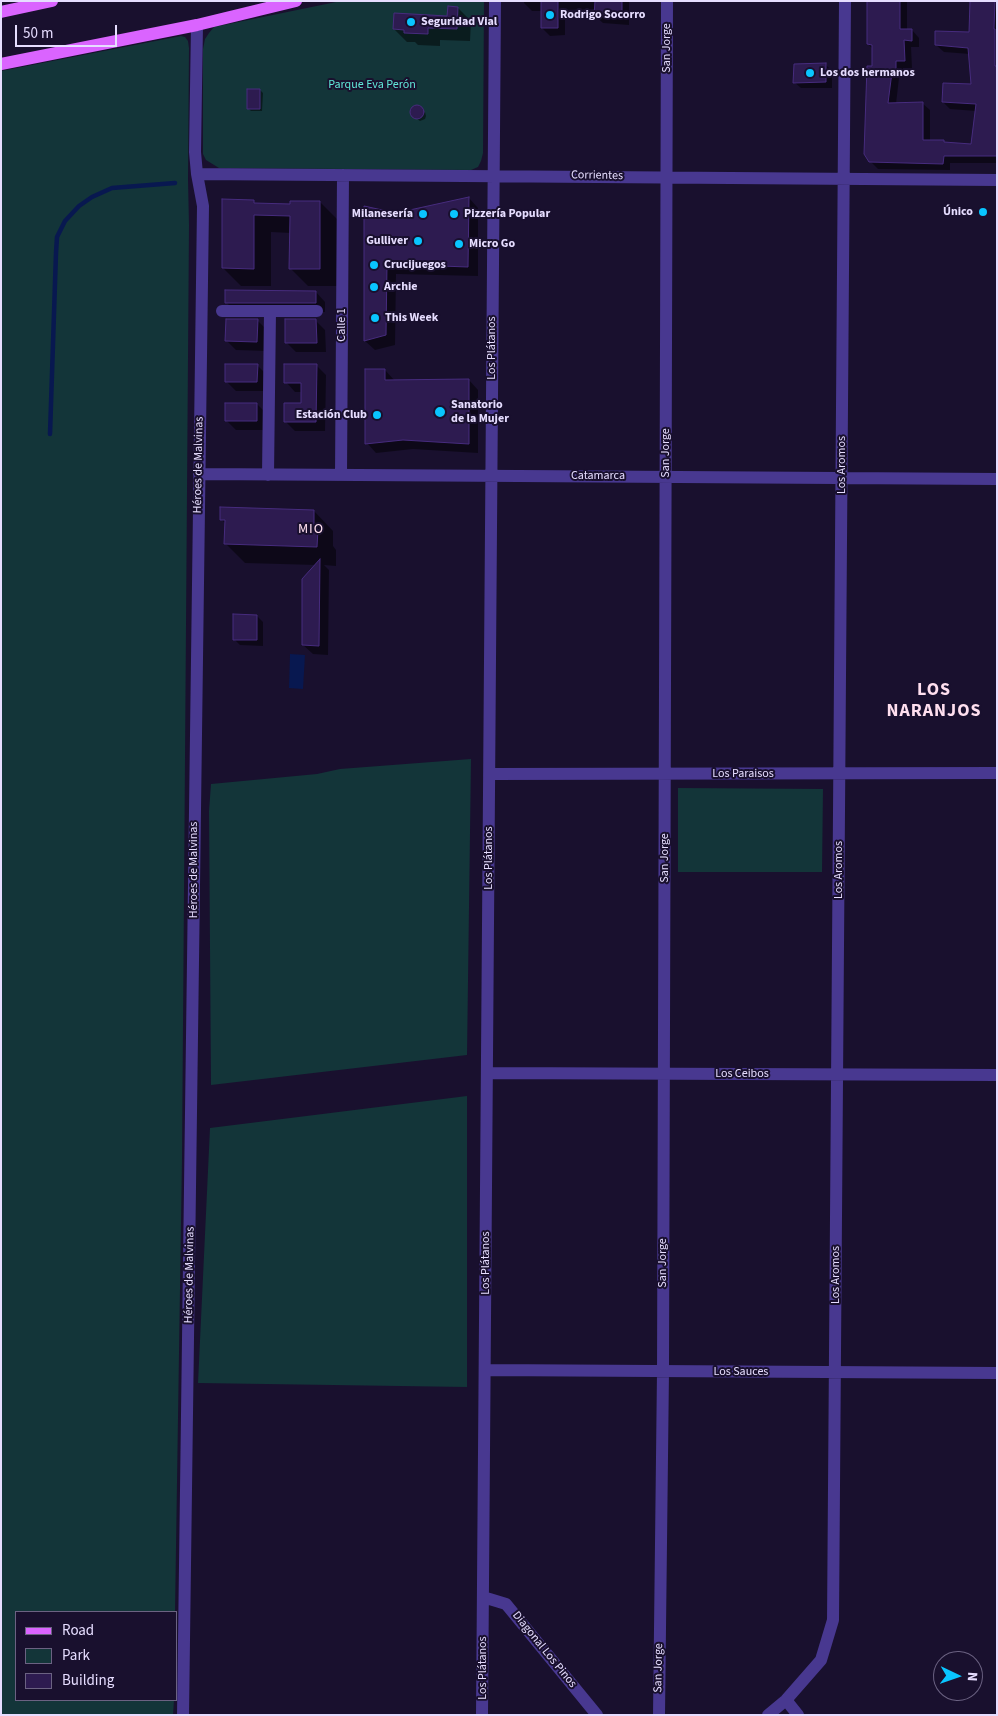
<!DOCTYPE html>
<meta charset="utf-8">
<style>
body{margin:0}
#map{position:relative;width:998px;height:1716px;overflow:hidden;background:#19102e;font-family:"Source Sans 3",sans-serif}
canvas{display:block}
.frame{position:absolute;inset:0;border:2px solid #e6ddff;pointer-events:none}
.legend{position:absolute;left:15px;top:1611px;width:162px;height:90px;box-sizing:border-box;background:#19102e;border:1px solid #6b6282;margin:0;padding:6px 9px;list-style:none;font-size:15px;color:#e6ddff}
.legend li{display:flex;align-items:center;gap:10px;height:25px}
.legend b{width:25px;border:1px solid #6b6282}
.north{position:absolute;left:933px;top:1651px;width:50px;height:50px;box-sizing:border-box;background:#19102e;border:1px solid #6b6282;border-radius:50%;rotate:93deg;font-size:14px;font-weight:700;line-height:20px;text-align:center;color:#e6ddff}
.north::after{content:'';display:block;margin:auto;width:18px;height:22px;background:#09c5ff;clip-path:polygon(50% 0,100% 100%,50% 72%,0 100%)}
.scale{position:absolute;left:15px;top:25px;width:102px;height:22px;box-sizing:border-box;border:2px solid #e6ddff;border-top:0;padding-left:6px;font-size:15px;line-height:18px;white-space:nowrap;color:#e6ddff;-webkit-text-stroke:4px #19102e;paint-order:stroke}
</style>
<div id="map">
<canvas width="998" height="1716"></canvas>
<div class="frame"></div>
<ul class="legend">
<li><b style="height:6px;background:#da64ff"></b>Road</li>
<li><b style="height:14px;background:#133539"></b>Park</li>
<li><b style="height:14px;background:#2d1b50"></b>Building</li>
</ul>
<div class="north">N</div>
<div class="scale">50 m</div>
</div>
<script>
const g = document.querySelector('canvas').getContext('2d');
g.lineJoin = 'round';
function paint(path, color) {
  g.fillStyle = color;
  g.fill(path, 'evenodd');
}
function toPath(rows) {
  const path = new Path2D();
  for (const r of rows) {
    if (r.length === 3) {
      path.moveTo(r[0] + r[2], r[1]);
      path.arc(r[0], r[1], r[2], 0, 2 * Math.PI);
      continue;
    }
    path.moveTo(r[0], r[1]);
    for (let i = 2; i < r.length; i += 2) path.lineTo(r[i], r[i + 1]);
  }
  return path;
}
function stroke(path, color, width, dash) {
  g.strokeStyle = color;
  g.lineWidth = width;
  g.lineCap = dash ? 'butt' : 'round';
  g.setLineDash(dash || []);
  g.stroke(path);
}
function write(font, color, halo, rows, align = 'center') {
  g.font = font + ' "Source Sans 3",sans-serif';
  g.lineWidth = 4;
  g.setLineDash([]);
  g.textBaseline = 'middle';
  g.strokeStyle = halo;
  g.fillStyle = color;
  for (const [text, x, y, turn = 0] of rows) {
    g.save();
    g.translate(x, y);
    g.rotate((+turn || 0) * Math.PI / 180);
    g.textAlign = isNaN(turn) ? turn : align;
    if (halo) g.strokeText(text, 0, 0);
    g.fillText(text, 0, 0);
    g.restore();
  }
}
paint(toPath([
 [341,1,484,1,483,153,481,161,478,167,471,170,219,168,206,160,203,154,203,49,205,39,209,33,214,27],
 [181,36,185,37,188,41,189,48,188,179,189,225,182,1159,175,1612,16,1612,16,1700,174,1700,173,1715,1,1715,1,71],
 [471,759,467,1055,211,1085,209,811,211,784,317,774,340,769],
 [678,788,823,789,822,872,678,872],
 [467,1096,467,1387,198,1383,210,1128]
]), '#133539');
paint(toPath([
 [290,654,305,655,303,689,289,688]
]), '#081850');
paint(toPath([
 [524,1,629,1,629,25,603,23,595,16,596,9,565,10,565,35,550,36,542,28,542,11,532,11,524,3],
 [869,1,907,1,907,30,912,30,919,38,919,47,911,47,912,68,903,68,903,78,899,78,896,104,922,103,930,110,930,141,972,145,976,111,950,109,943,102,973,85,970,54,944,52,936,45,970,33,972,1,997,1,997,163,950,163,950,170,878,169,870,161,873,49,868,44],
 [458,8,471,21,470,41,440,40,440,46,418,45,415,42,407,42,394,29,448,17],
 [826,65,832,71,832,88,801,88,794,82],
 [260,90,263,93,262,111,251,111,248,108],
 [417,106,425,112,426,116,425,119,420,121,413,116,411,112,414,107],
 [469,198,478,208,478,276,396,274,395,345,375,350,365,341,396,215],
 [253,201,257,205,291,205,320,202,338,220,337,286,308,286,290,268,291,233,271,232,271,286,241,286,223,268],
 [316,292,325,302,325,312,236,312,226,302],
 [257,320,267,330,267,351,236,350,227,341],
 [315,320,325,330,326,352,296,352,286,342],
 [257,365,267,375,267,391,236,391,226,381],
 [316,365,326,375,325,431,295,431,285,421,302,404,303,392,295,392,286,382],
 [385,370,395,381,469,380,478,390,478,453,413,449,376,453,367,443],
 [257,404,267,414,267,430,236,430,226,420],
 [314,511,333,531,333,546,336,550,336,566,324,565,329,570,328,655,313,654,303,645,316,565,245,563,226,544,226,524,221,519],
 [257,616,263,622,263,646,240,645,234,639]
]), '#0007');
stroke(toPath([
 [50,434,56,253,57,237,65,221,79,206,92,197,112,188,175,183]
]), '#081850', 4.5);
const building = toPath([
 [541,1,558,1,558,28,541,28,541,1],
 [595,1,622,1,622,18,594,16,595,1],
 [867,1,900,1,900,29,912,29,912,41,904,40,905,61,896,61,896,72,892,72,888,103,923,102,923,140,944,140,944,142,971,144,976,104,942,102,943,83,971,84,968,48,935,45,935,31,969,32,970,1,995,1,994,29,995,29,995,66,997,66,997,156,944,156,943,164,869,162,864,154,867,66,872,66,872,45,867,44,867,1],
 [448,6,458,7,457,29,428,28,428,34,404,33,404,30,393,29,394,13,447,16,448,6],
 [826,63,826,82,793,83,794,64,826,63],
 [247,89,260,89,260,109,247,109,247,89],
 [417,112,7],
 [469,197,468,267,387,264,386,335,364,341,364,206,396,213,469,197],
 [222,199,254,200,254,203,290,204,290,201,320,201,320,269,289,269,290,216,254,215,254,269,222,268,222,199],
 [225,290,316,291,316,303,225,303,225,290],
 [226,319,258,319,257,342,225,341,226,319],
 [285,319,316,319,317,343,285,343,285,319],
 [225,364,258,364,257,382,225,382,225,364],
 [284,364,317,364,316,422,284,422,284,403,301,403,301,383,284,383,284,364],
 [365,369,385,369,385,380,469,379,469,444,403,440,365,444,365,369],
 [225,403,257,403,257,421,225,421,225,403],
 [220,507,314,510,314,529,318,529,317,547,224,544,225,520,220,520,220,507],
 [320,559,319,646,302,645,302,579,320,559],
 [233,614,257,615,257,640,233,640,233,614]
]);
paint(building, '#2d1b50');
stroke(building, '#472c7e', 1);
stroke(toPath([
 [197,174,997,180],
 [222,311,317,311],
 [199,474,997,479],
 [268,475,270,311],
 [341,475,343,175],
 [490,774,997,773],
 [487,1073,997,1075],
 [485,1370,997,1373],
 [483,1597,506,1604,597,1715],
 [786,1700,798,1715],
 [183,1715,203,206,197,174,195,152,197,25],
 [482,1715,495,1],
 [659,1715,663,1371,667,1],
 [768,1715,786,1700,821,1660,833,1620,845,1]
]), '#483890', 12);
stroke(toPath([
 [1,12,52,1],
 [1,64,197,25,296,1]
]), '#da64ff', 12);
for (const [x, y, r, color] of [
 [550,15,5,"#09c5ff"],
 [411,22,5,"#09c5ff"],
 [810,73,5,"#09c5ff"],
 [983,212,5,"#09c5ff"],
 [423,214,5,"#09c5ff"],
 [454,214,5,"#09c5ff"],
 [418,241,5,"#09c5ff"],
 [459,244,5,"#09c5ff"],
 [374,265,5,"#09c5ff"],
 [374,287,5,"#09c5ff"],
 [375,318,5,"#09c5ff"],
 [440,412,6,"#09c5ff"],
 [377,415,5,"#09c5ff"]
]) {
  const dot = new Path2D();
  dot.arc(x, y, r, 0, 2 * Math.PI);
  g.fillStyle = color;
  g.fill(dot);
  stroke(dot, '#19102e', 2);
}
write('bold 12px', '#e6ddff', '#19102e', [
 ["Rodrigo Socorro",560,15],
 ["Seguridad Vial",421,22],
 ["Los dos hermanos",820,73],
 ["Único",973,212,"right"],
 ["Milanesería",413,214,"right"],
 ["Pizzería Popular",464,214],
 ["Gulliver",408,241,"right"],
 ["Micro Go",469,244],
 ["Crucijuegos",384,265],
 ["Archie",384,287],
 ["This Week",385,318],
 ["Sanatorio",451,405],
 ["de la Mujer",451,419],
 ["Estación Club",367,415,"right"]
], 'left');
write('12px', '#e6ddff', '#19102e', [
 ["San Jorge",667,48,-90],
 ["Corrientes",597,176,1],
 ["Calle 1",342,325,-90],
 ["Los Plátanos",492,348,-90],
 ["San Jorge",666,453,-90],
 ["Héroes de Malvinas",199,465,-89],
 ["Los Aromos",842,465,-90],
 ["Catamarca",598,476],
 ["Los Paraisos",743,774],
 ["Los Plátanos",489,858,-90],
 ["San Jorge",665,858,-90],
 ["Héroes de Malvinas",194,870,-90],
 ["Los Aromos",839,870,-90],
 ["Los Ceibos",742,1074],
 ["Los Plátanos",486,1263,-90],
 ["San Jorge",663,1263,-90],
 ["Héroes de Malvinas",190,1275,-89],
 ["Los Aromos",836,1275,-90],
 ["Los Sauces",741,1372],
 ["Diagonal Los Pinos",544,1650,51],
 ["Los Plátanos",483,1668,-90],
 ["San Jorge",659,1668,-89]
]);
write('12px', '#60e8d9', '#19102e', [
 ["Parque Eva Perón",372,85]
]);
g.letterSpacing = '1px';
write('14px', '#ffdfef', '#19102e', [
 ["MIO",311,530]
]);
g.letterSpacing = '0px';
g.letterSpacing = '1px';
write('bold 18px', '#ffdfef', '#19102e', [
 ["LOS",934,691],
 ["NARANJOS",934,712]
]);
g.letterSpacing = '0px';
</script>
